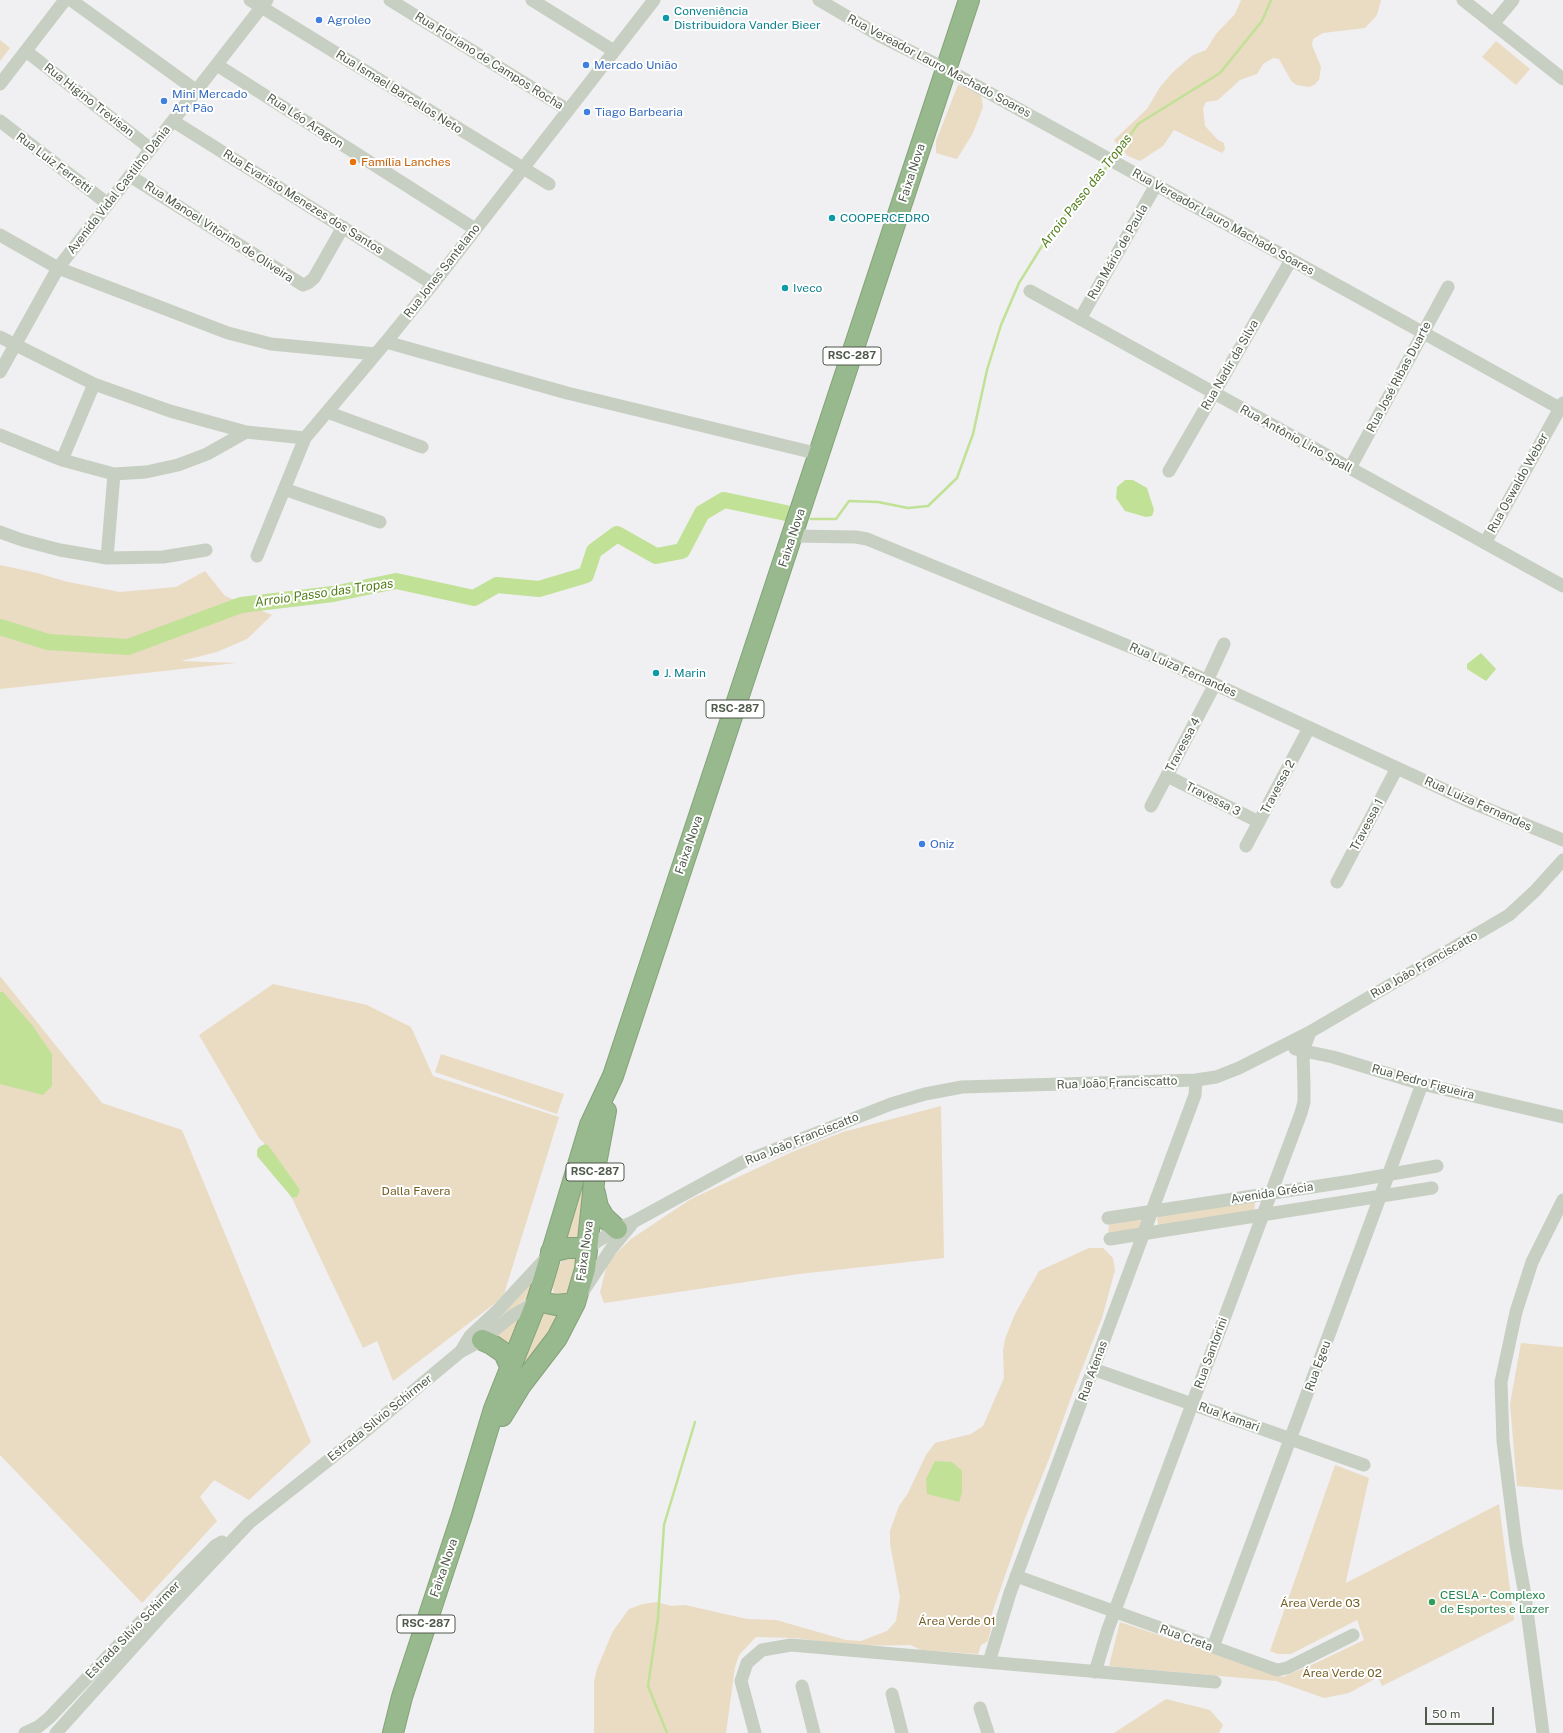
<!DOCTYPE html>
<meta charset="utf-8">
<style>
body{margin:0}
#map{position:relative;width:1563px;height:1733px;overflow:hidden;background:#f0eff1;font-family:"Public Sans",sans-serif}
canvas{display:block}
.scale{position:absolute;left:1425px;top:1707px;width:69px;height:18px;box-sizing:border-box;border:2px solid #4f5a4a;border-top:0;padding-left:5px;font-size:12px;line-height:14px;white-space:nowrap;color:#4f5a4a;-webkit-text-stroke:3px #fff;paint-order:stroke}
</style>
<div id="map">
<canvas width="1563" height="1733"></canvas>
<div class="scale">50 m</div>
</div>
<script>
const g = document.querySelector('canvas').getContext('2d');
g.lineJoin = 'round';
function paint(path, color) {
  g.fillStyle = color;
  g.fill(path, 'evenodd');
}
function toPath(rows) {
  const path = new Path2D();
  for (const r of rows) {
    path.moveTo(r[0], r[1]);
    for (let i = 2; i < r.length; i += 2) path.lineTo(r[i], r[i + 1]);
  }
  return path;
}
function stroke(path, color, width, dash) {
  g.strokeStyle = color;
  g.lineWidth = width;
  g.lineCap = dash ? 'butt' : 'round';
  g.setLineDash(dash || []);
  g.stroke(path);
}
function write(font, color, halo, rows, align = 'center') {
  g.font = font + ' "Public Sans",sans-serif';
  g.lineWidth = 4;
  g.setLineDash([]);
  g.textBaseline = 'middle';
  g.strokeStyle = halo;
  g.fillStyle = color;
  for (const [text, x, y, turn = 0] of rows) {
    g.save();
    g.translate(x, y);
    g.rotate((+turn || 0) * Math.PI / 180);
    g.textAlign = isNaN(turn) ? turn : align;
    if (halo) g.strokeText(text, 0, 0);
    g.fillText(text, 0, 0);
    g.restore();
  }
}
paint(toPath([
 [1241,0,1381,0,1377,15,1365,28,1323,33,1313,39,1312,45,1321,67,1319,80,1314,85,1309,87,1297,85,1292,82,1279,59,1273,58,1263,64,1257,74,1240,80,1218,100,1206,102,1203,108,1205,126,1218,140,1224,143,1225,149,1222,153,1174,130,1163,146,1140,161,1128,156,1114,140,1147,109,1160,87,1173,72,1193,55,1206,50,1216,34,1235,14],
 [0,40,10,48,0,61],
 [1496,41,1530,69,1516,85,1482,57],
 [958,85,968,87,981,95,983,107,973,133,957,159,936,153,936,141],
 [0,565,37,573,68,582,120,592,176,587,205,571,225,596,272,615,247,639,217,652,181,661,236,663,0,689],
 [0,976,102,1103,182,1130,311,1442,249,1500,214,1480,200,1497,217,1521,142,1603,0,1455],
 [273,984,367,1005,411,1027,433,1076,559,1117,504,1294,494,1304,393,1381,377,1341,363,1348,292,1198,297,1197,268,1145,265,1144,259,1138,199,1035],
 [441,1054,564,1094,557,1114,435,1072],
 [941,1106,944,1258,799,1274,604,1303,600,1292,608,1261,631,1239,691,1199,792,1152,843,1132],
 [591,1159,579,1242,564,1242],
 [1249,1201,1255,1203,1254,1212,1162,1227,1158,1224,1157,1218,1160,1216],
 [1142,1219,1140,1229,1108,1236,1109,1223],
 [1089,1248,1103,1248,1113,1258,1115,1270,1102,1318,1074,1389,1049,1459,1024,1521,990,1619,991,1629,988,1641,981,1645,978,1654,922,1650,910,1645,852,1646,796,1638,756,1637,739,1655,735,1667,726,1733,594,1733,594,1681,597,1669,613,1631,629,1609,643,1604,657,1602,671,1606,685,1605,747,1619,776,1620,846,1640,861,1641,887,1631,896,1621,900,1597,890,1544,890,1531,899,1506,908,1493,926,1455,935,1443,971,1434,983,1426,1004,1378,1003,1351,1005,1339,1015,1314,1039,1271],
 [567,1258,574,1258,578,1260,575,1290,559,1299,554,1293,552,1286,555,1274,562,1261],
 [537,1277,533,1294,489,1326],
 [542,1309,565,1311,515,1379],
 [525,1312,510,1353,491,1339],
 [1521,1343,1563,1347,1563,1490,1517,1486,1510,1404],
 [1335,1465,1369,1478,1346,1581,1346,1583,1499,1504,1514,1620,1382,1686,1378,1677,1349,1693,1324,1698,1276,1681,1109,1666,1120,1622,1283,1677,1318,1662,1364,1640,1357,1620,1291,1654,1278,1654,1270,1651],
 [1166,1699,1210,1710,1223,1725,1219,1733,1114,1733]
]), '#eadbc3');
paint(toPath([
 [1125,480,1133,480,1147,488,1154,510,1152,516,1146,517,1125,511,1116,498,1117,487],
 [1481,653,1496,669,1486,681,1467,669,1467,664],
 [0,992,3,992,32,1025,52,1054,52,1086,43,1095,0,1084],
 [265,1144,268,1145,300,1190,297,1197,292,1198,289,1194,257,1156,257,1150,259,1147],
 [935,1461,952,1462,962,1471,962,1493,959,1502,927,1494,926,1479]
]), '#c1e196');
stroke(toPath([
 [1114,158,1138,124,1220,73,1262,21,1271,0],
 [811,519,836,519,849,501,878,502,908,508,928,506,957,478,973,434,987,370,1001,325,1019,283,1050,233,1110,163],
 [667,1733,648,1686,658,1618,664,1525,695,1422]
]), '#c1e196', 2.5);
stroke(toPath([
 [0,627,48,642,128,647,241,605,333,594,396,581,474,598,497,585,539,589,586,575,594,551,617,534,656,556,682,551,702,513,724,500,786,513]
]), '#c1e196', 16);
const highway = toPath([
 [595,1193,598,1207,604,1217,617,1229],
 [551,1252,567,1248,587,1248],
 [537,1301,556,1305,575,1303],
 [482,1340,491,1344,504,1353,511,1368],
 [502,1416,521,1385,557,1338,575,1303,585,1269,596,1164,606,1111],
 [393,1733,402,1697,462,1515,494,1409,537,1301,590,1125,613,1076,969,0]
]);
stroke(highway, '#83a378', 22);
stroke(toPath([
 [71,0,197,91],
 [250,0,549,184],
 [390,0,568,110],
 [532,0,614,51],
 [819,0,880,36,946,69,1563,410],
 [1463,0,1563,79],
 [1493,24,1513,0],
 [26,51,151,149],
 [217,65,475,229],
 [0,84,65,0],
 [0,121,108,204],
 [173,121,433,284],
 [130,176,303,285,308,283,314,278,343,227],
 [0,235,58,268,228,333,271,344,376,354],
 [1030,291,1563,586],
 [1080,319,1156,185],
 [0,337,94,384,170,411,246,432,305,438],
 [386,342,567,393,819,454],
 [0,372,58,268,267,0],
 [327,412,422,447],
 [0,435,62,460,114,474,146,472,178,465,207,454,246,432],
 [62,460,94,384],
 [1350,468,1448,287],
 [1169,471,1291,260],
 [284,489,380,522],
 [0,532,22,540,60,550,107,558,163,557,206,550],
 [792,536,856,537,867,539,1160,659,1473,803,1563,840],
 [1485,543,1563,403],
 [257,556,305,438,386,342,433,284,654,0],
 [107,558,114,474],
 [1207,681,1224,644],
 [1167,776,1259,822],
 [1151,806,1215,684],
 [1246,846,1309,728],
 [1337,882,1397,768],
 [1295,1049,1333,1057,1422,1084,1563,1117],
 [1108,1218,1352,1181,1437,1166],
 [1110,1239,1432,1188],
 [587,1248,617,1229,633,1222,743,1162,891,1104,925,1094,962,1087,1196,1080,1216,1077,1239,1068,1310,1032,1509,915,1535,891,1563,860],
 [584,1290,611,1249,631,1225],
 [461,1351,470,1336,497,1311,549,1255],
 [1093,1369,1364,1465],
 [1016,1576,1277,1670,1287,1668,1353,1635],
 [1213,1647,1422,1084],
 [989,1662,1010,1593,1195,1095,1196,1080],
 [1095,1672,1108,1629,1301,1113,1304,1102,1304,1088,1303,1051,1310,1032],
 [802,1686,814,1733],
 [892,1694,902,1733],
 [980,1708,988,1733],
 [25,1733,38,1727,49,1718,152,1610,215,1546,222,1542],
 [56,1733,163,1614,249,1523,363,1433,460,1352,482,1340,512,1316,537,1301],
 [755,1733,741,1681,747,1663,762,1650,791,1645,1215,1682],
 [1543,1733,1525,1595,1516,1545,1503,1441,1501,1382,1516,1312,1532,1262,1563,1200]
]), '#c7cfc2', 13);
stroke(highway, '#98b88d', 20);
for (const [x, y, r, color] of [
 [666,18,4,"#0f9aa8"],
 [319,20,4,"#3f7fe0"],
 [586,65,4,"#3f7fe0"],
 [164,101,4,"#3f7fe0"],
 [587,112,4,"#3f7fe0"],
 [353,162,4,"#e8710a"],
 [832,218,4,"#0f9aa8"],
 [785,288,4,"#0f9aa8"],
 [656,673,4,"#0f9aa8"],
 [922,844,4,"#3f7fe0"],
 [1432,1602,4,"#2e9e5b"]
]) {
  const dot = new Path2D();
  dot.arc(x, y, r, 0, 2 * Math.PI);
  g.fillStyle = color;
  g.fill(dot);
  stroke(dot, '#fff', 1.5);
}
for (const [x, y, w] of [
 [852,356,58],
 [735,709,58],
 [595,1172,58],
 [426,1624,58]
]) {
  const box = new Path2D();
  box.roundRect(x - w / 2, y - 9, w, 18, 3);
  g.fillStyle = '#fff';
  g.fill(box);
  stroke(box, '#4f5a4a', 1);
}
write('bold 11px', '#4f5a4a', null, [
 ["RSC-287",852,356],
 ["RSC-287",735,709],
 ["RSC-287",595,1172],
 ["RSC-287",426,1624]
]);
write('12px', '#0d838f', '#fff', [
 ["Conveniência",674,11],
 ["Distribuidora Vander Bieer",674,25],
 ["COOPERCEDRO",840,218],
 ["Iveco",793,288],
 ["J. Marin",664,673]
], 'left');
write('12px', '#366cbe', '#fff', [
 ["Agroleo",327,20],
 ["Mercado União",594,65],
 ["Mini Mercado",172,94],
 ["Art Pão",172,108],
 ["Tiago Barbearia",595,112],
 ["Oniz",930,844]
], 'left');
write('12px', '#4f5a4a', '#fff', [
 ["Rua Floriano de Campos Rocha",489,61,32],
 ["Rua Vereador Lauro Machado Soares",939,66,28],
 ["Rua Ismael Barcellos Neto",399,92,32],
 ["Rua Higino Trevisan",89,100,38],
 ["Rua Léo Aragon",305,121,33],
 ["Rua Luiz Ferretti",54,163,37],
 ["Faixa Nova",912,173,-72],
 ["Avenida Vidal Castilho Dânia",119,190,-52],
 ["Rua Evaristo Menezes dos Santos",303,202,32],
 ["Rua Vereador Lauro Machado Soares",1223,222,29],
 ["Rua Manoel Vitorino de Oliveira",219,232,33],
 ["Rua Mário de Paula",1118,252,-60],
 ["Rua Jones Santelano",442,271,-52],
 ["Rua Nadir da Silva",1230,365,-60],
 ["Rua José Ribas Duarte",1399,377,-62],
 ["Rua Antônio Lino Spall",1296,439,29],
 ["Rua Oswaldo Weber",1518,483,-61],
 ["Faixa Nova",792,538,-72],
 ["Rua Luiza Fernandes",1183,670,24],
 ["Travessa 4",1183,745,-62],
 ["Travessa 2",1278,787,-62],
 ["Travessa 3",1213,799,27],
 ["Rua Luiza Fernandes",1478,804,24],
 ["Travessa 1",1367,825,-62],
 ["Faixa Nova",689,845,-71],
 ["Rua João Franciscatto",1424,965,-30],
 ["Rua Pedro Figueira",1423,1082,15],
 ["Rua João Franciscatto",1117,1083,-2],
 ["Rua João Franciscatto",802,1139,-22],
 ["Avenida Grécia",1272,1193,-9],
 ["Faixa Nova",585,1251,-82],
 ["Rua Santorini",1211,1353,-70],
 ["Rua Egeu",1318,1366,-70],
 ["Rua Atenas",1093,1371,-70],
 ["Rua Kamari",1229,1417,20],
 ["Estrada Silvio Schirmer",380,1418,-39],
 ["Faixa Nova",444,1568,-71],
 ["Estrada Silvio Schirmer",133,1630,-46],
 ["Rua Creta",1186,1638,20]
]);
write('12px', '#c56008', '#fff', [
 ["Família Lanches",361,162]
], 'left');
write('12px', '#735d23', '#fff', [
 ["Dalla Favera",416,1191],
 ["Área Verde 03",1320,1603],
 ["Área Verde 01",957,1621],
 ["Área Verde 02",1342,1673]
]);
write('12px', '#27864d', '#fff', [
 ["CESLA - Complexo",1440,1595],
 ["de Esportes e Lazer",1440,1609]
], 'left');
write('italic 13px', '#537e1b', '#fff', [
 ["Arroio Passo das Tropas",1086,191,-52],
 ["Arroio Passo das Tropas",324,593,-8]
]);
</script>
